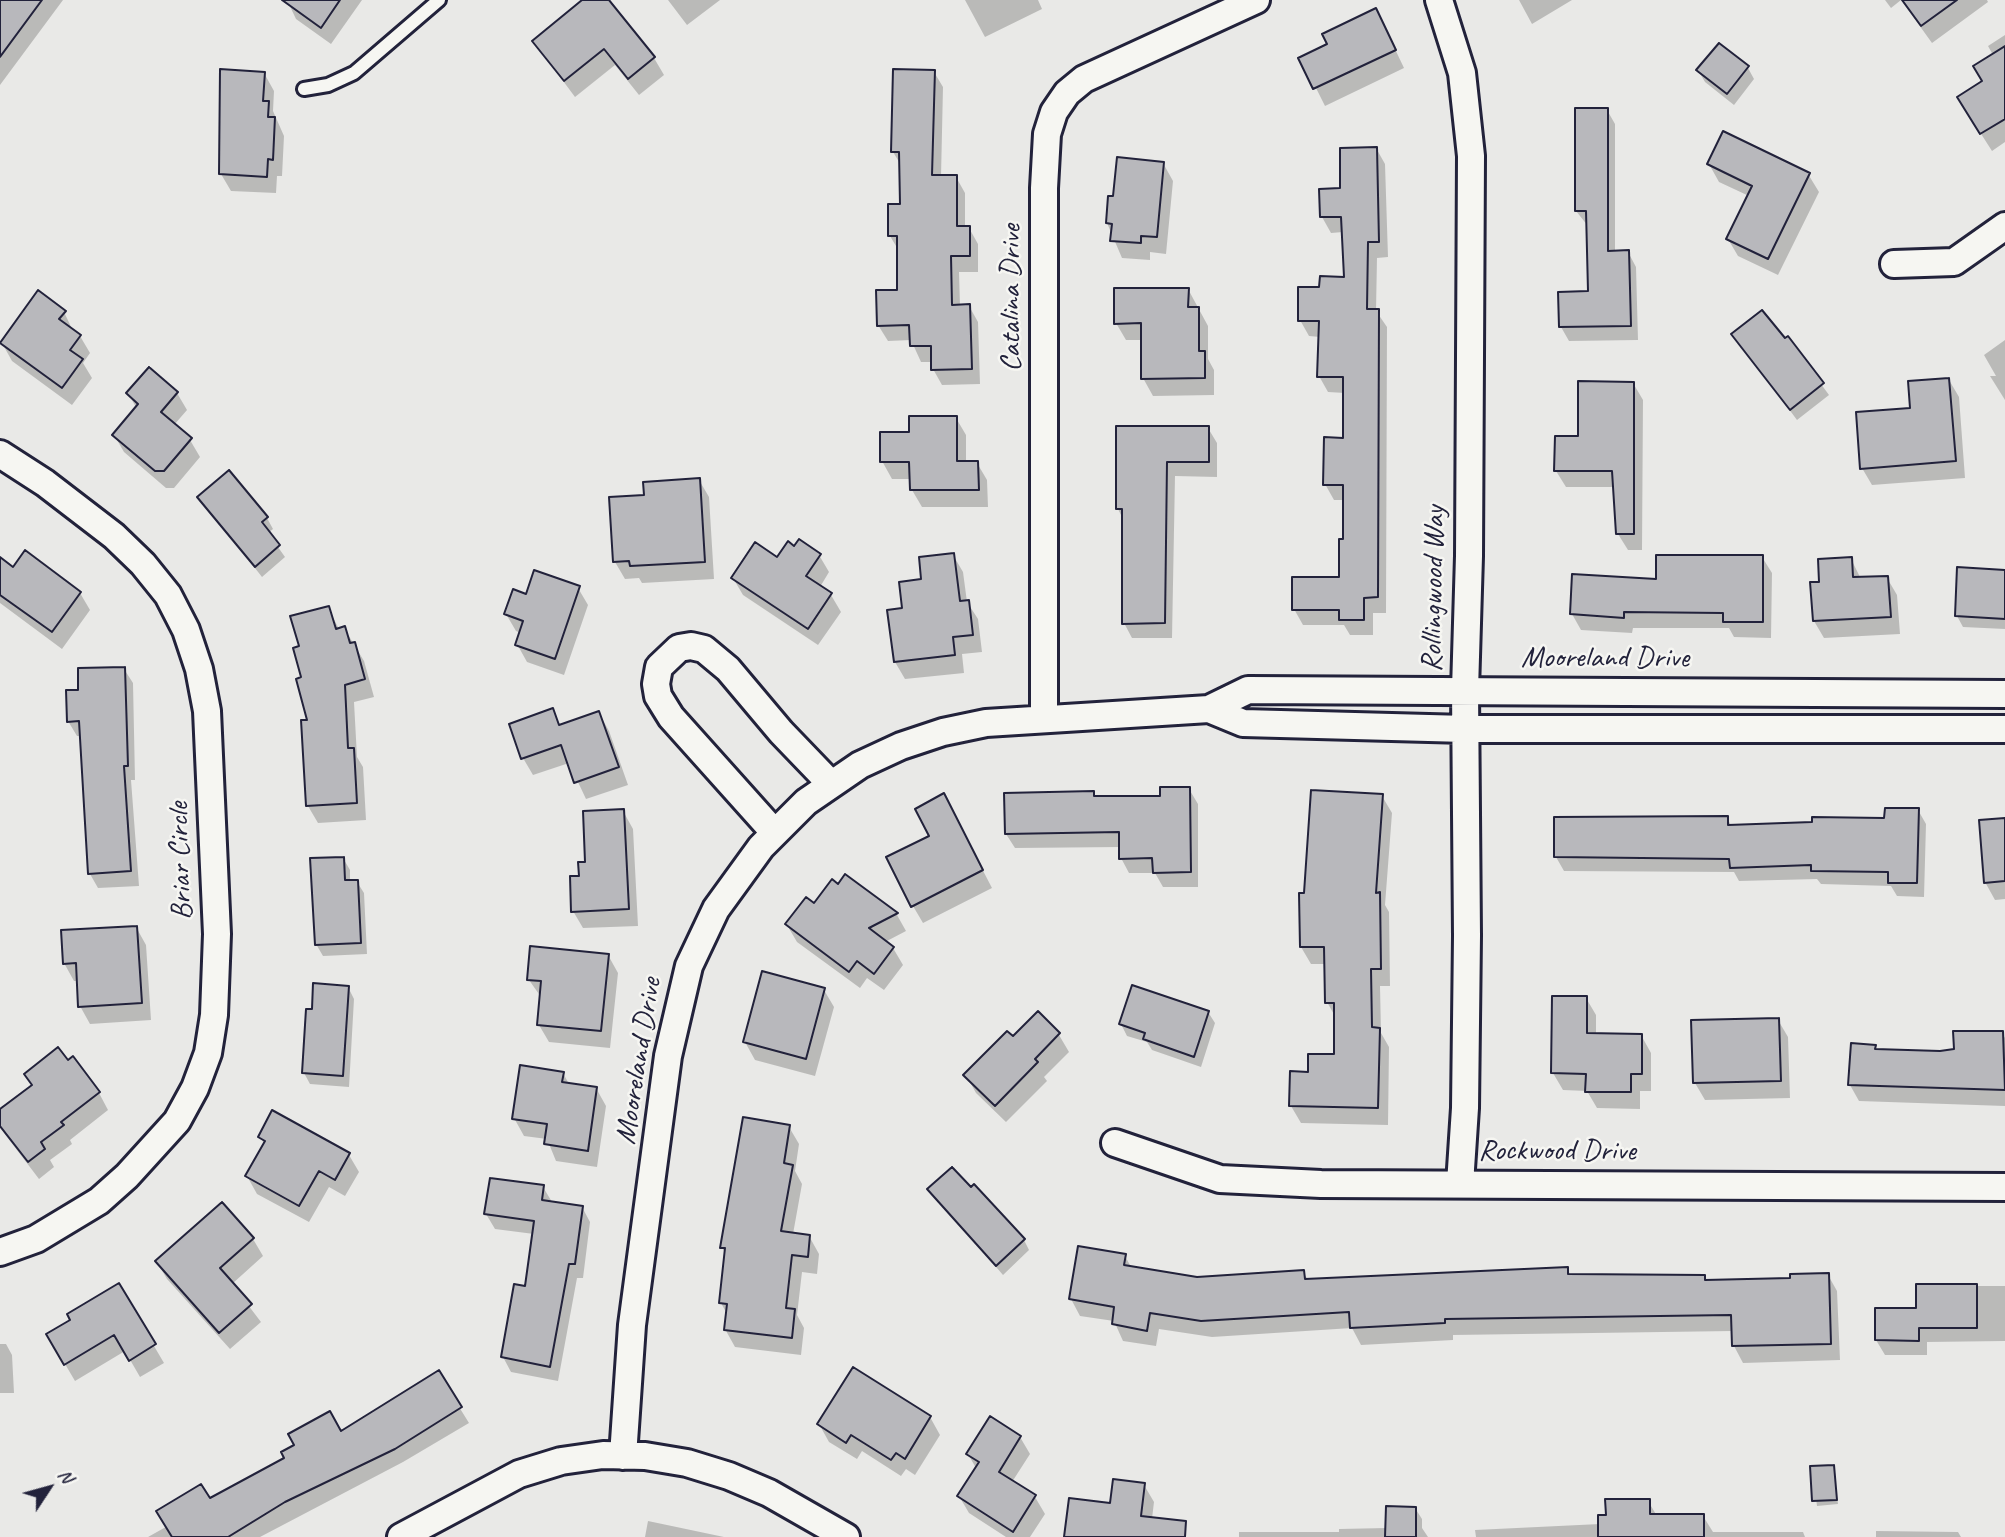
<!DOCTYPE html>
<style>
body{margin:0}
#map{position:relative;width:2005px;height:1537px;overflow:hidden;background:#e9e9e7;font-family:Caveat,sans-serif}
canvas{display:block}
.north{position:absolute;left:14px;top:1453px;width:70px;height:70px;-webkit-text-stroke:5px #f6f6f2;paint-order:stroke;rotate:54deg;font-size:19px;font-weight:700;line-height:28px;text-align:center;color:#22223b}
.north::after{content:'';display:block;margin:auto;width:24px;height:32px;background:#22223b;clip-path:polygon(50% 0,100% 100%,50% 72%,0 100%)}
</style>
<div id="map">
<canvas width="2005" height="1537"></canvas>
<div class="north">N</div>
</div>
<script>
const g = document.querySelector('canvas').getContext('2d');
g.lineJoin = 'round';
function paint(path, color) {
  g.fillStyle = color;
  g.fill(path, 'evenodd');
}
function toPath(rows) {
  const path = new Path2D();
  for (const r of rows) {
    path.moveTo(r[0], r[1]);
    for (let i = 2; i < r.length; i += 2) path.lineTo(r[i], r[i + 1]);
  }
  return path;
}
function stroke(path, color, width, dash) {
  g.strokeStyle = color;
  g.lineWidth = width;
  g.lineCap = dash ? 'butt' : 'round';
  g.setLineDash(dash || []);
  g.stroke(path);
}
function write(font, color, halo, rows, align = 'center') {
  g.font = font + ' Caveat,sans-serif';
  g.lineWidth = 5;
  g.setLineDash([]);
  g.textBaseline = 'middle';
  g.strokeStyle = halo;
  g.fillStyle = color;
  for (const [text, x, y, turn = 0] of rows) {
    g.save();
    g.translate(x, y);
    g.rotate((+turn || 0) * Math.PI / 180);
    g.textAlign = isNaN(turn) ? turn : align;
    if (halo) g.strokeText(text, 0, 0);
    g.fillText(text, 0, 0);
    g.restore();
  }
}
paint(toPath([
 [0,0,63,0,0,85],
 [287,0,362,0,331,44,296,19],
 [585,0,607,0,654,58,664,75,639,95,615,65,575,97,534,42],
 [668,0,720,0,687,25],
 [965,0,1038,0,1042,9,985,37],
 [1519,0,1572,0,1532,24],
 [1885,0,1987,0,1988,2,1932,43,1901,0,1891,8],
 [1385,28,1404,68,1325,106,1301,58],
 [2005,35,2005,142,1992,151,1969,115,1993,55,1988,46],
 [1748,68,1754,79,1734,105,1705,82,1698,70],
 [934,72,943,87,941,177,956,177,965,193,965,228,969,228,978,244,978,272,959,272,960,306,969,306,978,322,980,384,942,385,933,369,933,362,921,362,911,340,888,341,878,325,899,292,899,251,890,236,901,206,901,165,893,152],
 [264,73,274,91,273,111,284,136,282,176,277,176,276,193,231,191,221,174],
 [1607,110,1615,124,1615,252,1628,252,1636,267,1638,340,1569,341,1561,327,1589,293,1588,226,1576,211],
 [1376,148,1385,164,1388,257,1377,258,1376,311,1387,327,1386,613,1373,613,1373,635,1350,635,1344,625,1303,625,1294,609,1341,579,1344,500,1334,500,1325,484,1345,439,1345,393,1328,392,1319,376,1320,337,1309,336,1300,320,1321,289,1346,278,1343,232,1331,233,1322,217],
 [1163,163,1173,181,1166,254,1150,252,1150,260,1122,258,1107,223,1115,198],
 [1709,164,1808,174,1819,192,1778,275,1738,256,1728,239,1749,196,1719,182],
 [1188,289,1208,326,1208,359,1214,370,1214,395,1153,396,1143,378,1143,340,1126,340,1116,323],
 [64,312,73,331,80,336,90,353,83,363,92,378,72,405,12,361,2,343],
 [1733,334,1785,341,1788,339,1829,395,1797,420],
 [2005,340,2005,400,1990,376,1996,376,1984,355],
 [1949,380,1959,397,1965,478,1872,485,1862,468,1912,409],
 [1633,383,1643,400,1642,550,1628,550,1618,534,1615,487,1566,487,1556,471,1579,438],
 [128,393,177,393,187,410,174,425,190,440,200,457,174,488,166,488,124,452,114,435,137,409],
 [956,418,966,435,966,463,977,463,987,480,988,507,922,507,912,490,912,479,892,479,882,461,911,434],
 [1118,428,1208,428,1217,443,1217,477,1175,476,1172,638,1132,638,1124,623,1123,519,1118,509],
 [699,480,709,497,714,579,642,583,639,578,625,579,615,562,646,497],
 [199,497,267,518,273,529,268,533,285,557,262,577],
 [795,548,819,555,829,572,820,587,831,595,841,612,818,645,743,595,733,578,778,559],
 [953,555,963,572,967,602,978,619,982,652,962,654,964,673,905,679,895,662,889,612,904,610],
 [1762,557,1772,573,1771,638,1734,637,1729,628,1633,628,1632,633,1581,630,1572,614,1658,581],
 [0,559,14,569,80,593,90,610,62,649,0,603],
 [1851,559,1861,579,1887,578,1897,595,1900,634,1824,638,1814,621,1821,583],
 [2005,572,2005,629,1963,627,1957,616],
 [578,588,588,605,564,675,527,662,517,644,521,633,516,631,506,614,527,596],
 [328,608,339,629,344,628,364,661,374,697,354,702,357,757,363,767,366,820,318,823,308,806,309,721,301,648],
 [124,669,133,683,135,780,131,780,139,886,98,888,90,874,82,736,77,736,68,721,80,691],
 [552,711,561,726,599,713,609,731,628,785,586,799,569,763,533,775,523,758],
 [1189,789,1198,804,1198,887,1163,887,1155,873,1129,873,1121,858,1121,847,1015,848,1006,834,1093,793,1096,797,1161,797],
 [1382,796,1392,813,1385,905,1389,912,1390,986,1380,986,1381,1033,1389,1047,1388,1125,1301,1123,1291,1106,1310,1074,1335,1056,1336,1018,1327,1002,1326,964,1311,964,1301,947,1305,895],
 [1918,810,1926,824,1924,897,1897,896,1891,886,1821,884,1817,879,1739,881,1734,872,1564,871,1556,857,1727,818,1732,827,1886,820],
 [623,811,633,829,638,926,583,928,573,911,581,878],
 [953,813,992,888,923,923,913,906,931,837],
 [2005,820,2005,899,1995,900,1985,882],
 [343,858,350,870,350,882,357,882,364,893,367,954,323,956,316,944],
 [846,877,897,915,906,931,885,942,893,948,903,965,884,990,867,978,860,988,797,942,787,925,839,886],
 [136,927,146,945,151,1020,90,1024,80,1006,79,981,74,981,64,963],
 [608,955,618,973,610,1048,549,1042,539,1025,541,997,529,980],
 [348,987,354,999,349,1087,310,1084,304,1073,313,1011],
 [824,990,834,1007,815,1076,755,1060,745,1042],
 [1586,998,1596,1015,1596,1035,1641,1035,1651,1053,1651,1091,1640,1091,1640,1109,1597,1108,1587,1091,1563,1090,1553,1073],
 [1208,1012,1215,1023,1201,1067,1152,1050,1147,1042,1127,1036,1121,1024],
 [1038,1013,1059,1035,1069,1052,1044,1077,1047,1081,1006,1122,976,1093,966,1075,1013,1039],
 [1778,1020,1788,1037,1790,1098,1705,1100,1695,1083],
 [2002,1033,2005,1038,2005,1106,1859,1101,1850,1085,1875,1047,1877,1051,1940,1053,1955,1051],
 [563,1073,569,1084,596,1088,606,1106,597,1167,556,1161,547,1139,524,1136,514,1118],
 [99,1093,108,1110,70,1140,72,1144,50,1160,54,1167,39,1179,4,1133,0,1126,0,1111],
 [789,1127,799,1144,795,1171,802,1184,793,1234,809,1236,819,1254,817,1274,802,1272,797,1315,804,1328,801,1355,735,1347,725,1329,727,1314,721,1303,726,1255,722,1247],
 [260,1137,349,1155,359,1172,345,1196,329,1187,309,1222,257,1194,247,1176,265,1145],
 [543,1187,552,1202,582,1207,590,1222,583,1278,577,1278,558,1381,511,1372,503,1357,526,1288,534,1234,495,1229,486,1214],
 [929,1189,1024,1240,1029,1250,1003,1275],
 [222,1204,253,1239,263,1256,232,1284,261,1322,230,1349,167,1279,157,1262],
 [1125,1256,1131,1267,1197,1279,1303,1272,1308,1280,1567,1268,1571,1276,1704,1276,1707,1282,1792,1280,1828,1275,1837,1291,1840,1360,1743,1363,1734,1346,1733,1331,1453,1335,1453,1340,1361,1345,1352,1328,1212,1337,1159,1329,1156,1346,1123,1341,1114,1321,1080,1316,1071,1299],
 [118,1285,164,1363,140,1377,125,1351,75,1381,48,1335],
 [1918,1286,2005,1286,2005,1341,1927,1342,1927,1355,1885,1355,1876,1340,1918,1310],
 [0,1344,6,1344,12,1355,14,1393,0,1393],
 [438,1373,469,1423,403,1462,260,1537,148,1537,287,1459,297,1446,341,1433],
 [930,1417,940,1435,915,1475,906,1469,901,1476,862,1451,857,1459,829,1442,819,1424],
 [1020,1437,1030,1454,1012,1482,1035,1497,1045,1514,1030,1537,1006,1537,969,1513,959,1496,976,1468,968,1454],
 [1833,1467,1838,1504,1817,1506,1812,1468],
 [1144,1485,1154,1502,1151,1527,1155,1537,1066,1537],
 [1648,1501,1657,1516,1703,1516,1713,1532,1803,1532,1805,1537,1476,1537,1475,1530,1600,1524],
 [1415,1508,1422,1519,1422,1528,1428,1537,1239,1537,1239,1532,1339,1532,1339,1529,1387,1528],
 [648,1521,724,1537,645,1537],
 [1876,1531,1958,1532,1961,1537,1876,1537]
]), '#0003');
const building = toPath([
 [0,0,42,0,0,57,0,0],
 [282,0,340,0,321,28,282,0],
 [582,0,609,0,655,57,628,79,604,49,564,81,532,41,582,0],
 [1902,0,1957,0,1921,26,1902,0],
 [1376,8,1396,50,1313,89,1298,58,1327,44,1322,34,1376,8],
 [1719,43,1749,66,1727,94,1696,70,1719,43],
 [2005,46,2005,119,1980,134,1957,97,1982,81,1973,66,2005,46],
 [220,69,265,72,263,101,269,101,268,117,275,117,273,160,268,159,267,177,219,174,220,69],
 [893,69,935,70,932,175,957,175,957,226,970,226,970,256,951,256,952,305,970,304,972,369,931,370,931,346,910,346,909,325,877,326,876,290,897,290,897,236,888,236,888,204,900,204,899,152,891,152,893,69],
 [1575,108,1608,108,1608,251,1629,250,1631,326,1559,327,1558,292,1588,291,1586,211,1575,211,1575,108],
 [1723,131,1810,173,1768,259,1726,239,1752,186,1707,164,1723,131],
 [1377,147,1379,242,1368,242,1367,309,1379,309,1378,597,1364,598,1364,620,1339,620,1339,610,1292,610,1292,577,1339,577,1339,539,1343,539,1343,485,1323,485,1324,437,1343,438,1343,377,1317,377,1319,321,1298,321,1298,287,1319,287,1320,276,1344,277,1341,217,1320,217,1319,189,1340,188,1340,148,1377,147],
 [1117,157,1164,162,1157,237,1141,236,1141,243,1110,241,1112,224,1106,223,1108,196,1113,196,1117,157],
 [1114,288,1189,288,1188,307,1199,307,1199,351,1205,351,1205,378,1141,379,1141,323,1114,324,1114,288],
 [38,290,66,311,59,319,81,335,70,350,83,359,62,388,0,343,38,290],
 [1762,310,1785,338,1788,336,1824,383,1790,410,1731,334,1762,310],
 [149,367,178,392,161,412,192,438,164,471,155,471,112,435,138,404,126,393,149,367],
 [1949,378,1956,461,1860,469,1856,412,1910,408,1908,381,1949,378],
 [1578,381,1634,382,1634,534,1616,534,1612,471,1554,471,1555,436,1578,436,1578,381],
 [909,416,957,416,957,461,978,461,979,490,910,490,909,462,880,462,880,432,909,432,909,416],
 [1116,426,1209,426,1209,462,1167,462,1165,623,1122,624,1122,509,1116,509,1116,426],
 [229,470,268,517,262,522,280,545,255,567,197,497,229,470],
 [700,478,705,562,630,566,629,561,613,562,609,497,644,495,643,482,700,478],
 [799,539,821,554,806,576,832,593,808,629,731,578,755,542,777,557,788,541,794,546,799,539],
 [25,550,81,592,52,632,0,595,0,557,13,567,25,550],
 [954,553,960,601,969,600,973,635,953,637,955,655,894,662,887,610,902,608,899,582,921,579,919,557,954,553],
 [1656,555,1763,555,1763,622,1723,622,1723,613,1624,612,1624,618,1570,614,1572,574,1656,579,1656,555],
 [1852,557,1853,577,1888,576,1891,617,1813,621,1810,582,1819,582,1818,559,1852,557],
 [1957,567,2005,570,2005,619,1955,616,1957,567],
 [534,570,580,586,555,659,515,645,523,621,504,614,513,589,526,594,534,570],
 [329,606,336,629,345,626,350,643,355,642,365,679,345,685,348,748,354,748,357,803,306,806,301,720,307,720,296,679,301,677,293,648,299,646,290,616,329,606],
 [125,667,128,766,124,766,131,871,88,874,79,721,67,722,66,690,78,690,78,668,125,667],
 [553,708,559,725,599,711,619,767,574,783,561,745,521,759,509,724,553,708],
 [1160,787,1190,787,1191,872,1153,873,1152,858,1119,859,1119,832,1005,834,1004,793,1094,791,1094,796,1160,796,1160,787],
 [1311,790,1383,794,1376,893,1380,892,1381,969,1371,969,1372,1027,1380,1028,1378,1108,1289,1106,1290,1071,1308,1072,1308,1054,1334,1054,1334,1003,1325,1003,1324,947,1300,947,1299,893,1304,893,1311,790],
 [944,793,983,870,911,907,886,857,929,836,915,809,944,793],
 [1885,808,1919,808,1917,883,1888,883,1888,872,1811,871,1811,865,1730,868,1729,859,1554,857,1554,817,1728,816,1728,825,1812,822,1812,817,1884,818,1885,808],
 [624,809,629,909,571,912,570,876,579,876,578,862,585,862,583,811,624,809],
 [2005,818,2005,881,1984,883,1979,820,2005,818],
 [344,857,345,880,358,880,361,943,315,945,310,858,344,857],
 [845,874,898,913,869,928,894,947,874,974,857,961,849,972,785,924,806,897,814,903,832,879,838,884,845,874],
 [137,926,142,1003,78,1007,76,963,63,964,61,930,137,926],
 [530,946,609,954,601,1031,537,1025,541,981,527,980,530,946],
 [762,971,825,988,806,1059,743,1042,762,971],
 [313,983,349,986,343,1076,302,1073,306,1009,312,1009,313,983],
 [1132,985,1209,1011,1194,1057,1143,1039,1145,1033,1119,1024,1132,985],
 [1552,996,1587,996,1587,1033,1642,1034,1642,1074,1631,1074,1631,1092,1585,1092,1586,1074,1551,1073,1552,996],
 [1038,1011,1060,1033,1035,1059,1038,1062,995,1106,963,1075,1007,1031,1013,1036,1038,1011],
 [1779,1018,1781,1081,1693,1083,1691,1020,1779,1018],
 [1953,1031,2003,1031,2005,1090,1848,1085,1851,1043,1876,1045,1875,1049,1940,1051,1954,1049,1953,1031],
 [58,1047,68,1060,73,1056,100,1092,61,1122,64,1125,41,1142,45,1149,28,1162,0,1126,0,1109,32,1085,24,1074,58,1047],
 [520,1065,564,1072,562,1082,597,1087,588,1151,544,1144,547,1124,512,1119,520,1065],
 [272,1110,350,1153,335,1180,319,1171,299,1206,245,1176,265,1141,258,1137,272,1110],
 [743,1117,790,1125,784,1163,793,1165,781,1231,810,1235,808,1257,792,1255,786,1308,795,1309,792,1338,724,1330,727,1304,719,1303,725,1248,720,1248,743,1117],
 [952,1167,971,1187,974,1184,1025,1239,996,1266,927,1189,952,1167],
 [490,1178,544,1185,542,1200,583,1206,575,1264,569,1264,550,1367,501,1357,514,1284,525,1286,534,1221,484,1214,490,1178],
 [222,1202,254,1238,220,1268,252,1304,219,1333,155,1261,222,1202],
 [1078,1246,1126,1254,1124,1265,1197,1277,1304,1270,1305,1279,1568,1267,1568,1274,1705,1275,1705,1280,1790,1278,1790,1274,1829,1273,1831,1344,1732,1346,1731,1315,1445,1319,1445,1323,1350,1328,1349,1312,1201,1321,1150,1313,1147,1331,1112,1324,1114,1307,1069,1299,1078,1246],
 [119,1283,156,1344,129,1361,114,1335,64,1365,46,1334,70,1320,67,1314,119,1283],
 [1916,1284,1977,1284,1977,1328,1919,1328,1919,1341,1875,1340,1875,1308,1916,1308,1916,1284],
 [853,1367,931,1416,905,1459,896,1453,891,1460,851,1435,846,1443,817,1424,853,1367],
 [439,1370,462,1407,395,1449,285,1502,228,1537,172,1537,156,1511,201,1484,210,1498,284,1458,281,1452,294,1445,288,1434,330,1411,341,1431,439,1370],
 [990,1416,1021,1436,999,1472,1036,1495,1013,1532,957,1496,979,1462,966,1454,990,1416],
 [1834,1465,1837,1500,1812,1501,1810,1466,1834,1465],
 [1113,1479,1145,1483,1141,1516,1186,1521,1185,1537,1064,1537,1069,1498,1110,1503,1113,1479],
 [1605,1499,1650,1499,1650,1514,1704,1514,1704,1537,1598,1537,1598,1515,1606,1515,1605,1499],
 [1386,1506,1416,1507,1416,1537,1385,1537,1386,1506]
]);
paint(building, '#b8b8bc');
stroke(building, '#22223b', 2);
const service = toPath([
 [304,89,328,85,354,73,439,0]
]);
const minor = toPath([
 [1439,0,1462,73,1471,156,1469,556,1465,690,1467,936,1465,1108,1460,1184],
 [1894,264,1954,262,2005,226],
 [0,454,45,483,114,536,143,564,168,595,186,630,199,669,207,711,217,934,214,1015,208,1053,195,1088,177,1121,127,1176,99,1201,36,1239,0,1252],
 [1209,709,1243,723,1466,729,2005,729],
 [1044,718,1044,188,1047,134,1054,112,1067,93,1084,79,1256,0],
 [774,832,671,717,658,696,656,684,659,667,679,648,691,646,704,649,728,669,781,732,831,784],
 [1115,1143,1220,1179,1321,1184,2005,1187],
 [623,1456,632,1325,668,1056,689,966,716,909,761,847,806,802,860,765,901,746,943,732,986,723,1209,709,1248,690,2005,694],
 [401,1537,519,1474,561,1461,603,1455,645,1456,687,1463,729,1476,769,1493,846,1537]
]);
stroke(service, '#22223b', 18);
stroke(minor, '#22223b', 32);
stroke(service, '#f6f6f2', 12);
stroke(minor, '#f6f6f2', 26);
write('30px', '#22223b', '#f6f6f2', [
 ["Catalina Drive",1011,298,-90],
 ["Rollingwood Way",1434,589,-89],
 ["Mooreland Drive",1605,658],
 ["Briar Circle",181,861,-92],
 ["Mooreland Drive",639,1061,-81],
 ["Rockwood Drive",1557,1151]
]);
</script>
